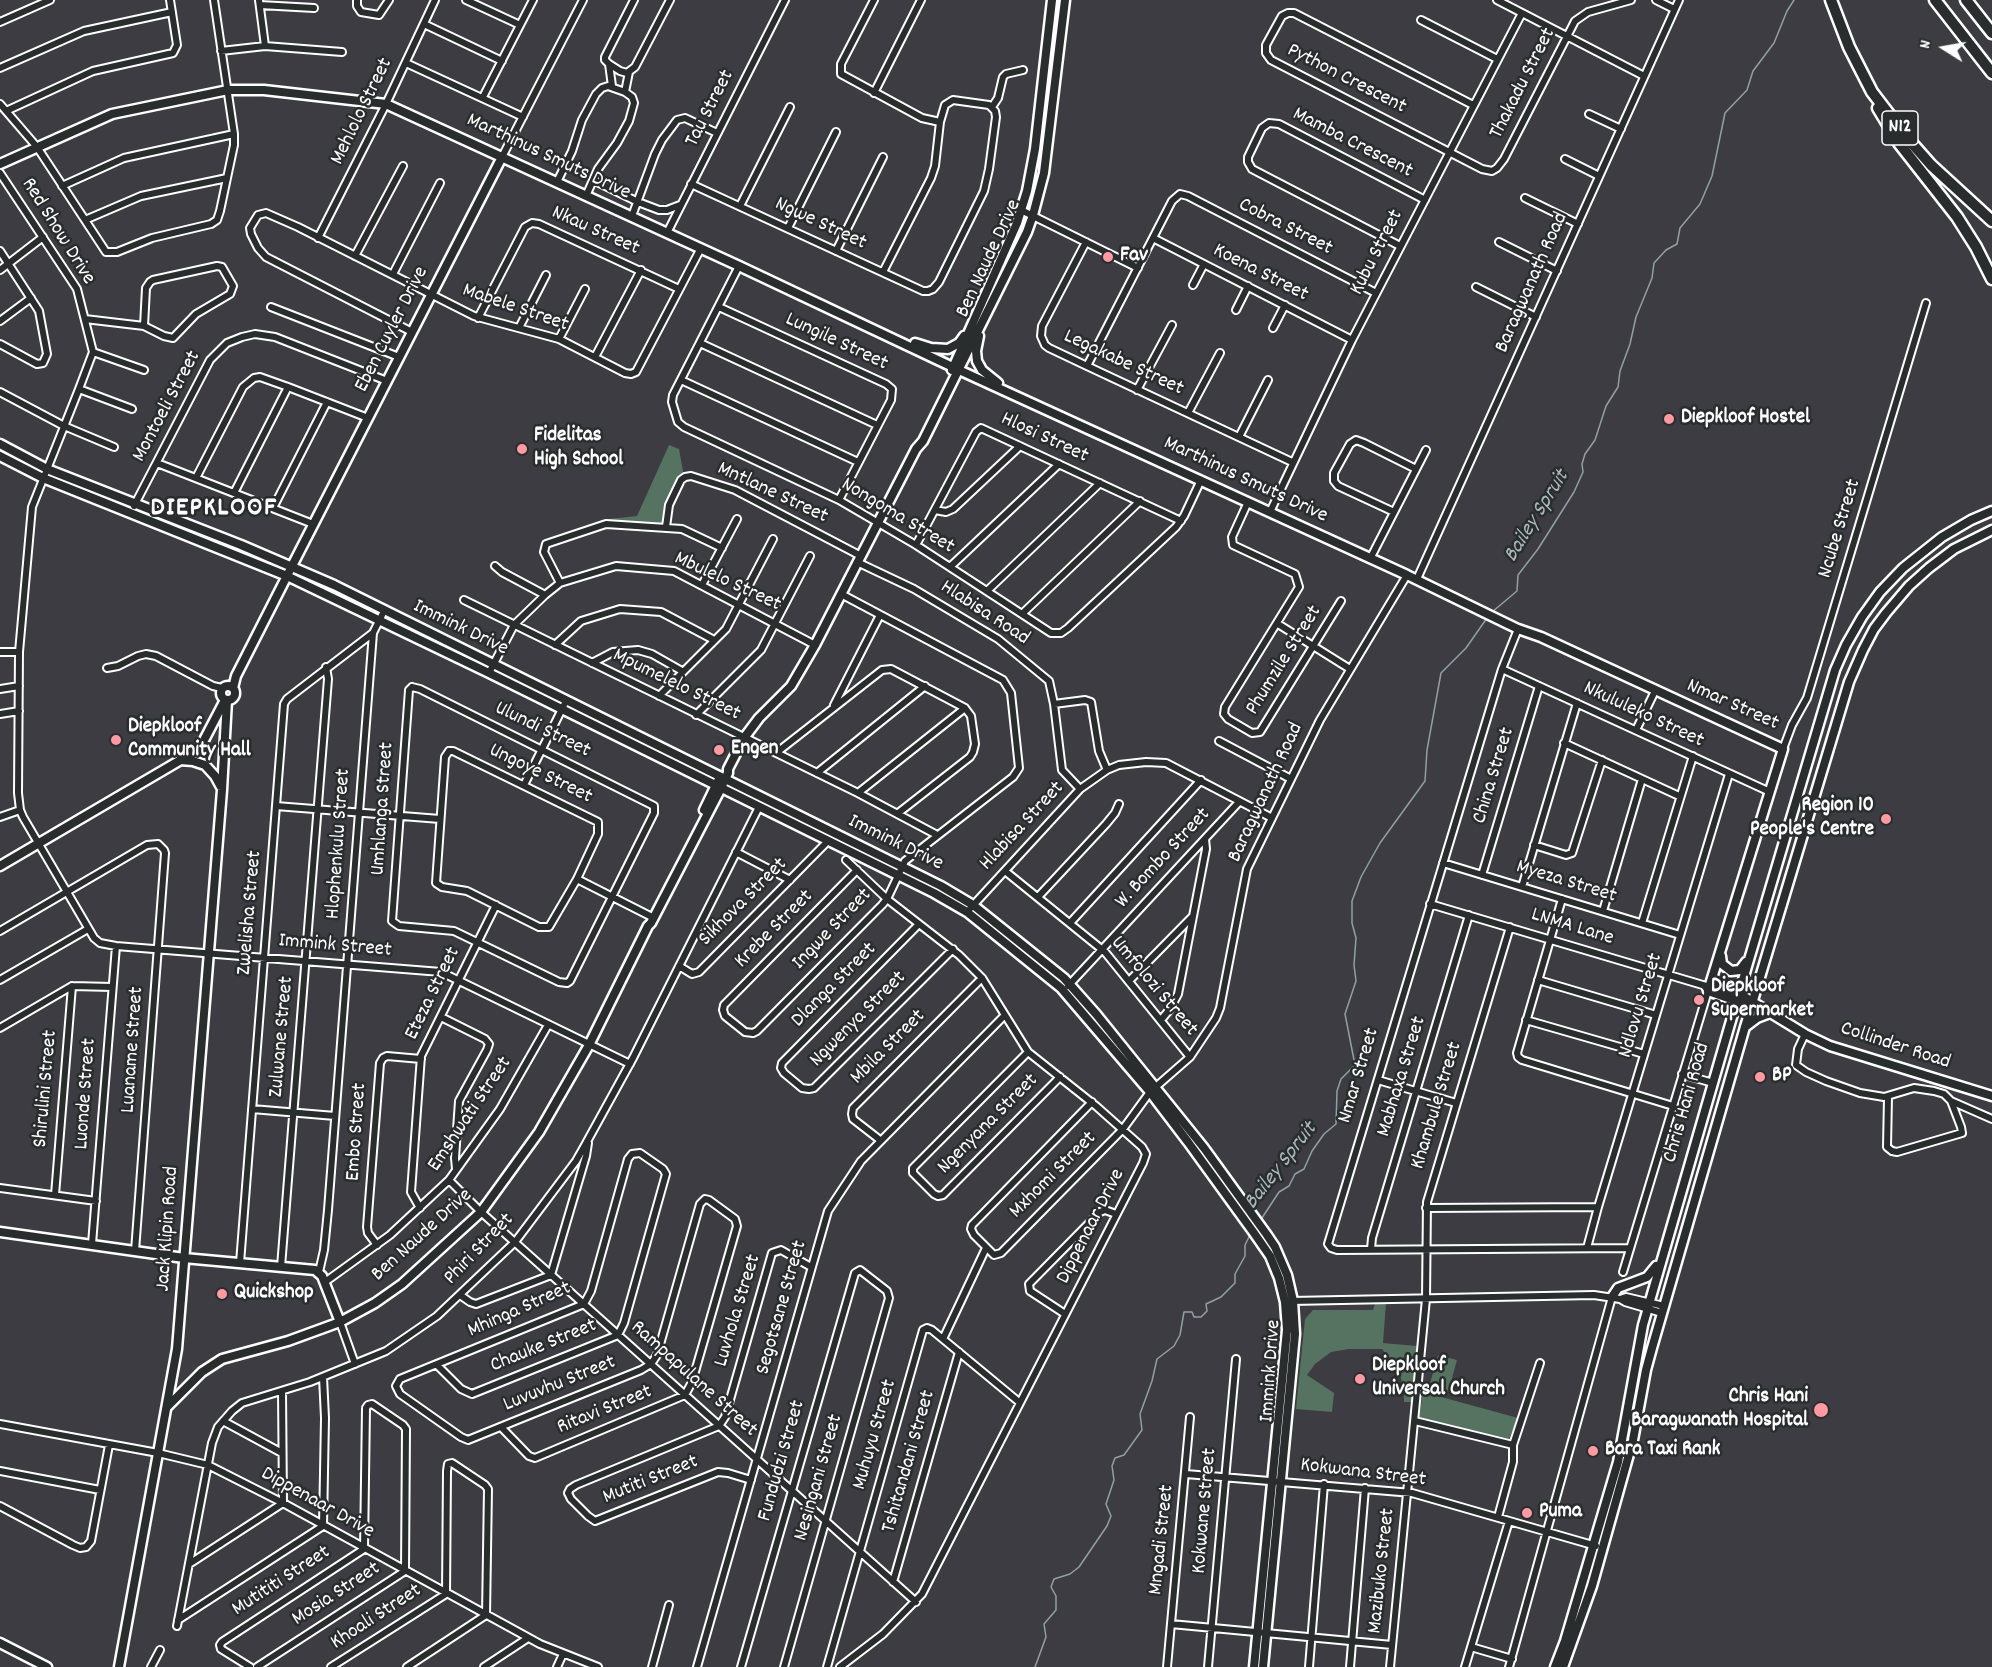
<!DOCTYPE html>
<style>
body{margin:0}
#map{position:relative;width:1992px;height:1667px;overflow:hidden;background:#3d3c42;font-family:Dekko,sans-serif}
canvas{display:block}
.north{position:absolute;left:1914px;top:18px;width:60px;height:60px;-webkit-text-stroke:4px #2a2d2e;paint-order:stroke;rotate:281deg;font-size:16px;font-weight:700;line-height:24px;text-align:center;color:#fff}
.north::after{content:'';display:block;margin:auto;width:21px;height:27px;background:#fff;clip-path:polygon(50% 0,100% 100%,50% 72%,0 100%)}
</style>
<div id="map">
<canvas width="1992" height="1667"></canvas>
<div class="north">N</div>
</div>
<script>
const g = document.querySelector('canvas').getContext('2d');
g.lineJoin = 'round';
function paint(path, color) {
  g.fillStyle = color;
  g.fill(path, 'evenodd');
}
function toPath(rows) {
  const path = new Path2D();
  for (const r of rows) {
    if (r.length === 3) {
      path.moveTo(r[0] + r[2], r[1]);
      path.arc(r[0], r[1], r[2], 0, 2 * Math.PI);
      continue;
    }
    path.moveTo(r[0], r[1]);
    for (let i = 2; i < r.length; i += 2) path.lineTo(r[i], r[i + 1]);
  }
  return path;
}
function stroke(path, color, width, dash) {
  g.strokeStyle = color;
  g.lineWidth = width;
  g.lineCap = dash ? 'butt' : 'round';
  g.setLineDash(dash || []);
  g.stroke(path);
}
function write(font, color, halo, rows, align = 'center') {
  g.font = font + ' Dekko,sans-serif';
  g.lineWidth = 5;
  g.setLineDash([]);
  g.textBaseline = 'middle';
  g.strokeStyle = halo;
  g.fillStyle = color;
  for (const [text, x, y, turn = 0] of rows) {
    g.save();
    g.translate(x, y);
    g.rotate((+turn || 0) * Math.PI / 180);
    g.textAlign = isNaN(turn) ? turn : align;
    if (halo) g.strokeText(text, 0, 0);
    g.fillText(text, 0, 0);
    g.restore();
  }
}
paint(toPath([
 [669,445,679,449,683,471,666,507,663,524,609,521,609,519,637,516],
 [1386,1303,1383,1343,1417,1346,1412,1402,1404,1402,1404,1391,1399,1370,1382,1349,1349,1349,1331,1352,1315,1364,1307,1375,1334,1393,1332,1412,1296,1409,1305,1319,1313,1310,1373,1310,1375,1304],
 [1438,1355,1457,1360,1448,1393,1429,1387],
 [1423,1392,1518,1418,1509,1439,1419,1418]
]), '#567260');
stroke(toPath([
 [1492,612,1517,591,1518,575,1538,549,1574,492,1583,472,1582,464,1585,454,1595,440,1606,406,1618,387,1620,371,1630,344,1636,317,1652,278,1654,263,1666,250,1677,244,1680,228,1700,204,1712,176,1725,113,1747,90,1753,71,1774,43,1787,11,1794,0],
 [1260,1221,1279,1192,1289,1186,1295,1174,1304,1169,1312,1151,1324,1134,1336,1124,1337,1091,1341,1079,1355,1065,1345,1014,1356,981,1354,965,1356,938,1352,923,1352,901,1361,877,1380,843,1425,781,1427,750,1441,673,1466,648,1487,618],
 [1035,1667,1046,1637,1044,1624,1056,1610,1056,1596,1051,1587,1054,1579,1070,1574,1079,1567,1107,1526,1111,1516,1106,1504,1114,1480,1112,1466,1115,1458,1124,1455,1142,1430,1140,1414,1152,1381,1157,1359,1174,1346,1180,1335,1184,1312,1192,1312,1194,1317,1201,1317,1207,1311,1206,1304,1221,1297,1235,1283,1235,1274,1245,1256,1245,1245,1250,1235]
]), '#90a1a6', 1.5);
const street = toPath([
 [259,0,265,46],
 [357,0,357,6,361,12,379,15,389,0],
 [466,0,520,25],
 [634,0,605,57,605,60,609,64,620,71,627,73,635,67,670,0],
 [874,0,841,64,841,74,922,118,940,122],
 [1497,0,1644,76],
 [1656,0,1674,9],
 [260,5,314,8],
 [1421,20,1497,59],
 [0,22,50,0],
 [424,24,502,61],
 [221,51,265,46,342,52],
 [406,63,523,117],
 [609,64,612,86],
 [0,68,84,31,172,12],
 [625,92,629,72],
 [874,93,921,0],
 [483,97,533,0],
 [0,104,37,147,106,252,117,252,152,238,211,224,217,220,220,211,234,145,234,134,214,0],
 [1473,105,1294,13,1288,13,1282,16,1266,45,1266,53,1271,60,1482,169,1492,171,1497,168,1504,159,1575,21,1588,12,1631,0],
 [992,107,998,98,1003,77,1006,74,1023,70],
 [6,111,93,71,173,53,177,45,170,0],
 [1589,114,1621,129],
 [502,157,583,0],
 [1565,159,1599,176],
 [0,173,77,289,93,352,79,389,32,507,19,652,18,793,20,810,23,817,94,938,100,943,116,946,441,972,630,1064],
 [593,180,638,202,659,210,667,210,680,205],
 [557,182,572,151,582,120,596,94,602,88,608,86,625,92,632,97,634,103,629,121,617,143,598,169,586,196],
 [691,184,923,291,928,291,933,289,939,282,984,191,989,169,996,117,995,111,989,105,953,100,945,105,940,122,935,166,931,178,883,272],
 [62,186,124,158,234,134],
 [1525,198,1578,224],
 [740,206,790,107],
 [1021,210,1138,268],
 [632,216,655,154,662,140,677,120,685,118,717,133],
 [85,220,141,196,227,178],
 [788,228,836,132],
 [667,233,785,0],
 [318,238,386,104,435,0],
 [1153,238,1352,340],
 [1086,242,1042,326,1041,336,1045,345,1049,348,1087,366,1292,462],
 [1499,242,1557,271],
 [1400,246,1252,169,1248,162,1248,157,1262,128,1269,123,1279,124,1425,200],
 [0,251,39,311,47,354,43,363,37,364,0,344],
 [836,251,883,157],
 [355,256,403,166],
 [739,266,673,395,672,402,678,422,684,427,839,500,916,545,1051,633,1061,633,1068,628,1176,527,1184,516,1201,480],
 [0,270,43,237],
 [393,274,440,183],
 [1193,285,1204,264],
 [1476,287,1536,317],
 [271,307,399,357],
 [719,307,886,384,892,389,891,400,839,500],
 [1236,310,1248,286],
 [478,318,525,227,532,223,539,224,679,289],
 [85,319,144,326,164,336,173,338,196,314,230,294,233,286,222,267,217,266,153,280,150,282,146,288,144,326],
 [0,321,31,298],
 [519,328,546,275],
 [1273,328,1285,305],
 [412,332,266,257,258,248,251,234,250,228,258,215,266,213,298,227,474,316,559,339,625,373,631,374,636,372,701,248],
 [559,339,585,289],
 [700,343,877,425],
 [93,352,144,370],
 [595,357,641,270],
 [1087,366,1172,201,1180,194,1188,196,1376,293],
 [681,380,858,462],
 [79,389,132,409],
 [1137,390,1172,325],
 [0,392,64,426,114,447],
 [1188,413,1220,353],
 [1239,437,1268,380],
 [157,463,313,524],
 [196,478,243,387,254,378,260,377,288,387,368,418],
 [234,493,288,387],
 [1248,502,1232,537,1233,545,1295,574,1299,587,1225,707,1224,714,1228,719,1252,733,1260,732,1341,601],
 [134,506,210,360,227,343,242,337,255,334,275,337,387,381],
 [273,508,327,402],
 [935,510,946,512,953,509,1020,446],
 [1270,512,1352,340,1522,13],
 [1394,512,1338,486,1334,481,1334,473,1350,444,1356,440,1364,443,1416,469],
 [666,527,669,505,681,480,685,477,691,476,735,490,861,556],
 [916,545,976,432,981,428,1181,521],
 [1370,559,1426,450],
 [857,562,914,589,998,639,1049,681,1054,704,1062,770,1080,789],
 [495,566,502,572,545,595],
 [950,567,1059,464],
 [1417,579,1679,0],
 [560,583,544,552,546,544,606,524,682,529,722,548],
 [702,585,737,519],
 [987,591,1100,483],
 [841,594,1003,680,1011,693,1019,768,1013,777,905,861,887,899,882,905,757,1031,753,1033,745,1032,725,1016,723,1010,724,1005,857,870],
 [464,600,858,793,937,835],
 [1022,614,1140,501],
 [1278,624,1350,669],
 [1518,629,1502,669,1328,1244,1331,1248,1337,1250,1629,1248],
 [555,645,581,621,620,609,661,612,714,640],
 [0,652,19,652],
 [592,663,613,652,638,650,652,654,682,671],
 [107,668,118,666,138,656,146,654,156,656,213,686,222,688],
 [1502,669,1770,792],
 [489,673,514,625,545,595,560,583,616,566,674,571,815,645],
 [412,687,420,689,654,806,654,813,570,981,567,983,559,982,454,931,399,926,392,921,409,690,412,687],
 [0,689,19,686],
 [659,696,726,629,773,539],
 [1054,704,1085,700,1091,702,1099,751,1107,770],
 [834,705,880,615],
 [0,714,19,711],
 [696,715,761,650,810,556],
 [1636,730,1655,691],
 [1219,741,1291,779],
 [1564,743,1679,796],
 [1783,749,1792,725,1807,698,1926,303],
 [449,751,453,751,598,822,598,834,577,879,549,927,539,927,467,891,442,887,436,883,445,757,449,751],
 [776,753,882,670,891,669,965,708,971,716,975,744,973,752,970,757,897,814],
 [817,773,925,686],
 [524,785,566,701],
 [858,793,965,708],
 [276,806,440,819],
 [0,817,20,810],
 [1534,845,1566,855,1572,853,1602,760],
 [736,852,790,880],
 [1443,863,1680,935],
 [1005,871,1105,952,1190,1057],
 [1482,875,1539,686],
 [577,879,654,918],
 [1522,887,1577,703],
 [1038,897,1106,824,1115,813,1119,804],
 [1562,899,1517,1053,1518,1057,1522,1060,1673,1106],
 [1430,904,1706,986],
 [1603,911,1642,779],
 [967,912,1080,789,1107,770,1119,765,1146,762,1166,763,1272,818],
 [1070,923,1201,780],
 [1642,923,1693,756],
 [919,924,782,1063,781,1068,784,1073,802,1088,809,1089,814,1088,953,949],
 [0,931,147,845,158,844,164,850,165,853,135,1251],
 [679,966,692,974,699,972,828,841],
 [0,980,88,929],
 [1538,980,1656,1015],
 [1129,981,1192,917],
 [1068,986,1239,802],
 [441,1017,485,1039,489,1044,487,1050,459,1101,455,1158,456,1169],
 [1161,1020,1170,1009,1178,994,1206,849,1205,839],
 [1526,1020,1644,1054],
 [0,1028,72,986,112,987],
 [1805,1034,1798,1049,1796,1065,1806,1072,1826,1081,1860,1093,1884,1097,1914,1088,1934,1091,1944,1094,1951,1101,1992,1119],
 [1028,1052,913,1168,913,1173,934,1194,938,1196,943,1195,1060,1077],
 [1682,1074,1713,1083],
 [1378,1080,1456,1103],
 [1888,1097,1887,1147,1892,1151,1897,1152,1962,1133,1961,1127,1951,1101],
 [1092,1102,972,1225,971,1229,974,1235,994,1255,1001,1253,1123,1129,1150,1092,1190,1057,1216,1018,1220,1008,1247,869,1320,720,1407,575],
 [252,1109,335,1116],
 [880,1140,853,1119,852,1114,853,1108,982,978],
 [449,1180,481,1212,916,1602],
 [0,1188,96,1201],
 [55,1195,72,986],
 [420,1208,411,1192,421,1056,496,905],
 [1426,1208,1598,1207],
 [92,1244,116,946],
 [377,1245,368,1233,367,1227,380,1063,383,1058,387,1056,421,1059],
 [1587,1248,1598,1207,1729,774],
 [1371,1249,1372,1238,1469,915],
 [240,1263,284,704,287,699,373,633,384,611],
 [281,1267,328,679,326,667],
 [319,1272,324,1250,328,1210,373,633],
 [1623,1272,1708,991,1704,986],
 [325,1282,390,1235,449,1180,500,1109,548,1025],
 [460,1295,470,1302,476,1304,551,1275,586,1156,588,1143],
 [1620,1299,1626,1297,1664,1306],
 [1291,1301,1594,1295,1620,1299,1625,1302,1662,1313],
 [1065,1314,1030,1291,1029,1284,1100,1212,1105,1210,1116,1214],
 [340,1322,355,1364],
 [943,1339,986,1248],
 [437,1365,461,1389,472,1394,618,1335,624,1323,666,1174,663,1169,640,1153,632,1154,628,1159,591,1291,584,1304,400,1379,396,1386,400,1394,461,1437,468,1440,641,1370,651,1364,657,1355,700,1204,705,1199,709,1200,735,1219,737,1226,692,1382,685,1395,535,1458,529,1456,501,1427],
 [223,1421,282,1453],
 [1415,1421,1513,1445],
 [0,1424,158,1453,208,1465,283,1503,540,1644,598,1667],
 [0,1471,100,1490],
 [1186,1474,1412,1493,1596,1546],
 [751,1480,728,1473,718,1472,595,1521,588,1516,571,1499,568,1493,570,1489,576,1485,719,1426,725,1417,772,1253,781,1250,811,1267],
 [0,1506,73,1545,80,1548,86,1547,91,1541,109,1445],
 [1498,1517,1513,1462,1513,1445,1540,1363],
 [189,1564,283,1503,282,1391],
 [893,1582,959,1352],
 [178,1620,323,1526,325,1418,323,1377],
 [1171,1624,1392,1645],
 [177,1626,212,1443,218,1427,232,1411,242,1403,310,1382,386,1351,437,1316,515,1242,576,1161,584,1147,633,1058,759,807],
 [1471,1647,1512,1659],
 [151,1667,160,1650],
 [250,1667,221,1649,220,1645,222,1642,364,1549,366,1408,368,1405,372,1404,403,1425,406,1429,405,1571,257,1667],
 [331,1667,446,1594,447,1471,448,1464,452,1463,485,1485,488,1489,486,1615,407,1667],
 [484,1667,528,1638],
 [557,1667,563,1654],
 [652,1667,669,1605],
 [697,1667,828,1211,861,1161,1004,1016],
 [741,1667,855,1273,860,1270,887,1291,889,1298,784,1667],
 [827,1667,923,1330,927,1328,932,1330,1019,1402],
 [840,1667,883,1634,922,1594,1143,1163,1146,1154,1142,1147,1096,1106,1028,1052,982,978,959,955,887,899,846,860],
 [1167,1667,1190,1417],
 [1208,1667,1236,1359],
 [1309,1667,1324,1484],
 [1350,1667,1365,1488],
 [1390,1667,1426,1299,1427,1202,1510,927],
 [1465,1667,1509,1521],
 [1509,1667,1612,1297]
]);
const secondary = toPath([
 [0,164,112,114,228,90,264,90,386,104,739,266,959,370,1407,575,1518,629,1541,637,1783,749,1708,991,1751,1006,1759,1007],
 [979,336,976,351,977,361,982,370,998,383],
 [915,343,931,348,948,349,959,343,964,336],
 [952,370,1017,223,1027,191,1035,149,1052,0],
 [0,444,47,469,241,545,334,585,941,886,973,905,1064,978,1096,1014,1204,1148,1267,1235,1275,1247,1287,1275,1293,1301,1295,1334,1263,1667],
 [0,456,43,478,287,576,489,673,934,893,967,912,1061,988,1150,1092,1188,1142,1254,1233,1270,1256,1279,1278,1285,1302,1287,1330,1254,1667],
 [228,693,7],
 [233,688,236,676,292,566,502,157],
 [180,760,193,761,205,765,215,776,221,787],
 [704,810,718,781],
 [0,866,196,751,202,744,225,700],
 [1721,956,1722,964,1731,971,1740,970,1746,962],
 [1710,985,1738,993,1805,1034,1830,1046,1992,1096],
 [1745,1027,1757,1018,1770,1013],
 [0,1232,184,1258,315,1270,322,1276,340,1322],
 [1612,1297,1618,1288,1647,1277,1656,1266],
 [167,1407,202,1372,222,1359,288,1341,340,1322,375,1303,402,1284,481,1212,539,1132,589,1045,648,926,651,923,719,792,728,773,728,769,744,738,759,718,791,686,815,645,916,449,923,441,1027,232,1033,215,1044,173,1065,0],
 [0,1643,47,1667],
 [119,1667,177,1349,222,790,227,700],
 [1555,1667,1565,1641,1618,1462,1643,1325,1737,1000,1835,670,1846,645,1862,617,1880,592,1903,568,1942,537,1971,520,1992,511],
 [1563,1667,1592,1586,1633,1440,1646,1370,1652,1348,1745,1027,1849,682,1863,650,1874,629,1886,613,1909,586,1929,568,1954,549,1992,530]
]);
const highway = toPath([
 [1831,0,1849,47,1872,92,1908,139,1931,165,1992,221],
 [1935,0,1992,73],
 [1966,0,1992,33],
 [1878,108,1899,143,1957,217,1976,247,1992,279]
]);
stroke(street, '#fff', 10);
stroke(secondary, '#fff', 13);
stroke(highway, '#fff', 15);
stroke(street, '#2a2d2e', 6);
stroke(secondary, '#2a2d2e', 8);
stroke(highway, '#2a2d2e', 10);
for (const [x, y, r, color] of [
 [1108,257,6,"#ff9aa2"],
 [1669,419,6,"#ff9aa2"],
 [522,449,6,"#ff9aa2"],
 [116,740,6,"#ff9aa2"],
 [719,750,6,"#ff9aa2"],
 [1886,819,6,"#ff9aa2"],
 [1699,1000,6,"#ff9aa2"],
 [1760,1077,6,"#ff9aa2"],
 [222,1294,6,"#ff9aa2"],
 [1360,1379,6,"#ff9aa2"],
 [1821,1410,8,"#ff9aa2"],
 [1593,1451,6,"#ff9aa2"],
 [1527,1513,6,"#ff9aa2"]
]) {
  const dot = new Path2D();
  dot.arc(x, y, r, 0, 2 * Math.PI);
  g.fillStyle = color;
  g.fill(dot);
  stroke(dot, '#2a2d2e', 2);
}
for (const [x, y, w] of [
 [1900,128,36]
]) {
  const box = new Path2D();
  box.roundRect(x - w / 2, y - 17, w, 34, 4.5);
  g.fillStyle = '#2a2d2e';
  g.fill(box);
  stroke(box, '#fff', 1.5);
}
write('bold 20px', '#fff', null, [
 ["N12",1900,128]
]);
write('21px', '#fff', '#2a2d2e', [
 ["Python Crescent",1346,80,27],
 ["Thakadu Street",1524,84,-63],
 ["Tau Street",711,109,-63],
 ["Mehlolo Street",363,112,-64],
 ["Mamba Crescent",1352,144,27],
 ["Marthinus Smuts Drive",548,158,25],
 ["Ngwe Street",820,225,25],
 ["Cobra Street",1285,228,27],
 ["Red Show Drive",57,232,58],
 ["Nkau Street",595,232,24],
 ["Kubu Street",1378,253,-63],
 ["Ben Naude Drive",990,259,-65],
 ["Koena Street",1260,274,27],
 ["Baragwanath Road",1533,283,-66],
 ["Mabele Street",515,309,19],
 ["Eben Cuyler Drive",393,330,-63],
 ["Lungile Street",836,343,25],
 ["Legakabe Street",1123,364,25],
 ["Montoeli Street",168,407,-62],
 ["Hlosi Street",1044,439,25],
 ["Marthinus Smuts Drive",1245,481,25],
 ["Mntlane Street",772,494,25],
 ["Nongoma Street",897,517,31],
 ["Ncube Street",1841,529,-73],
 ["Mbulelo Street",727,583,25],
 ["Hlabisa Road",984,614,33],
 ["Immink Drive",460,629,26],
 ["Phumzile Street",1285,661,-58],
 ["Mpumelelo Street",676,686,26],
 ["Nmar Street",1732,706,24],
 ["Nkululeko Street",1643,716,25],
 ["Ulundi Street",542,731,26],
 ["Ungoye Street",540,775,26],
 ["China Street",1495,776,-73],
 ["Baragwanath Road",1267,793,-65],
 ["Umhlanga Street",384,809,-86],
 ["Hlabisa Street",1023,827,-47],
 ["Hlophenkulu Street",340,844,-86],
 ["Immink Drive",895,844,26],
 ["W. Bombo Street",1164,859,-47],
 ["Myeza Street",1566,883,17],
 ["Sikhova Street",744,903,-45],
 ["Zwelisha Street",251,913,-85],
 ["LNMA Lane",1572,928,17],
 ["Krebe Street",775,930,-45],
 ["Ingwe Street",833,930,-46],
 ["Immink Street",335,947,5],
 ["Dlanga Street",835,986,-45],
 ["Umfolozi Street",1153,987,50],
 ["Eteza Street",434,994,-64],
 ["Ndlovu Street",1642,1006,-73],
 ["Ngwenya Street",859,1020,-45],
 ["Zulwane Street",283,1037,-85],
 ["Collinder Road",1895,1047,18],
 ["Mbila Street",889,1048,-45],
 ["Luaname Street",134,1050,-86],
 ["Nmar Street",1360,1076,-73],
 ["Mabhaxa Street",1403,1077,-73],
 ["Shirulini Street",47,1089,-85],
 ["Luonde Street",87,1094,-86],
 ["Chris Hani Road",1688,1103,-74],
 ["Khambule Street",1438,1106,-73],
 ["Emshwati Street",471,1115,-56],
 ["Ngenyana Street",989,1125,-45],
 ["Embo Street",358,1132,-86],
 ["Mxhomi Street",1054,1176,-45],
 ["Dippenaar Drive",1092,1227,-63],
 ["Jack Klipin Road",169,1229,-86],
 ["Ben Naude Drive",423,1236,-42],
 ["Phiri Street",480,1250,-46],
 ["Segotsane Street",783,1308,-74],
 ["Mhinga Street",520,1311,-24],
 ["Luvhola Street",739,1311,-73],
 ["Chauke Street",544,1347,-22],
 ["Immink Drive",1272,1371,-86],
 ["Rampapulane Street",693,1380,42],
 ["Luvuvhu Street",560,1385,-22],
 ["Ritavi Street",605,1411,-22],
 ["Muhuyu Street",876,1435,-74],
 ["Fundudzi Street",783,1461,-74],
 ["Tshitandani Street",910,1462,-74],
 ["Kokwana Street",1363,1474,7],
 ["Nesingani Street",820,1478,-74],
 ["Mutiti Street",651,1481,-22],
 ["Dippenaar Drive",317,1504,29],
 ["Kokwane Street",1206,1511,-85],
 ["Mngadi Street",1163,1540,-84],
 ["Mazibuko Street",1383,1571,-84],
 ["Mutititi Street",282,1582,-33],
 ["Mosia Street",337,1595,-33],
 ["Khoali Street",377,1618,-33]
]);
write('bold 21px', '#fff', '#2a2d2e', [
 ["Fav",1120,257],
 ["Diepkloof Hostel",1681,419],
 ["Fidelitas",534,437],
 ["High School",534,461],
 ["Diepkloof",128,728],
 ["Community Hall",128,752],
 ["Engen",731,750],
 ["Region 10",1874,807,"right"],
 ["People's Centre",1874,831,"right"],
 ["Diepkloof",1711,988],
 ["Supermarket",1711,1012],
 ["BP",1772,1077],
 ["Quickshop",234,1294],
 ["Diepkloof",1372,1367],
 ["Universal Church",1372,1391],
 ["Chris Hani",1808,1398,"right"],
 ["Baragwanath Hospital",1808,1422,"right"],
 ["Bara Taxi Rank",1605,1451],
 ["Puma",1539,1513]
], 'left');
write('italic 22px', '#acb8bc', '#2a2d2e', [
 ["Bailey Spruit",1538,517,-58],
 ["Bailey Spruit",1282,1167,-52]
]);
g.letterSpacing = '1.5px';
write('bold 27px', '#fff', '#2a2d2e', [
 ["DIEPKLOOF",214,510]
]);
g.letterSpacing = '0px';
</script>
